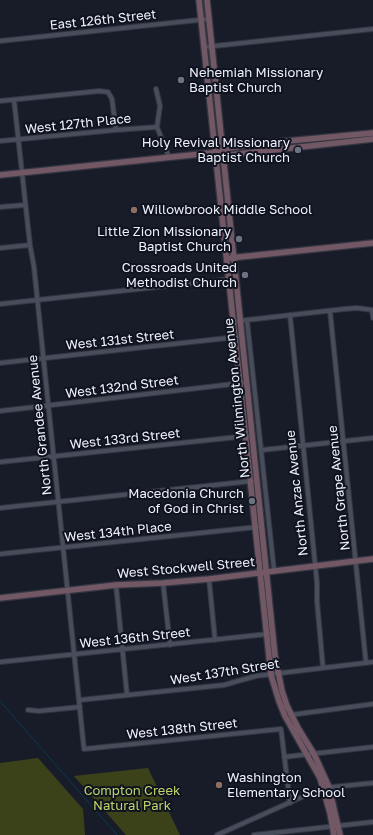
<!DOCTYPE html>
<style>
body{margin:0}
canvas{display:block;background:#181c29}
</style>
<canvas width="373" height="835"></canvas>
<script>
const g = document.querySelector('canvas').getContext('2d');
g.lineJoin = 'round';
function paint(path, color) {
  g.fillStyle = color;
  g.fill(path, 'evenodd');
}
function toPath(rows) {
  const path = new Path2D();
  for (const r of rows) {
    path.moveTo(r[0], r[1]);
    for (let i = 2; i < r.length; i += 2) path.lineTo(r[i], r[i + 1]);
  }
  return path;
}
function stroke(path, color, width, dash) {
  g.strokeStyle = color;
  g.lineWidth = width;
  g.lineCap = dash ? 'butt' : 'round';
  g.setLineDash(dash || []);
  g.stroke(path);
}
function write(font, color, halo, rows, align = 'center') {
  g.font = font + ' "Golos Text",sans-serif';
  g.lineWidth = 4;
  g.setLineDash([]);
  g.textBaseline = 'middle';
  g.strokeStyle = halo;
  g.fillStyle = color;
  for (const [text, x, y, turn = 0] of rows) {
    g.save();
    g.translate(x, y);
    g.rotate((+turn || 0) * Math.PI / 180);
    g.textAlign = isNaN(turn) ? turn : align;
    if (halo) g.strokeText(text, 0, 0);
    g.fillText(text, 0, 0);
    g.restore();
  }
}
paint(toPath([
 [38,758,83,809,85,835,0,835,0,763],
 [148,768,180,835,126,835,74,776]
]), '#3b421a');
stroke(toPath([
 [0,701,117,835]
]), '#073a4f', 1);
const street = toPath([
 [0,41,208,19],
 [205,47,373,29],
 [156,89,160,106,157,127,169,157],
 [14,100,30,245,34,267,84,749,281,729,290,803],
 [0,101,99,91,108,92,112,99,116,130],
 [0,141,116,130,157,127],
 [0,207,25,205],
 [0,248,30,245],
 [0,304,231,279],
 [372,310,373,318],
 [330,311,366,663],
 [290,315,317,583,317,601,323,668],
 [247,320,274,570],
 [238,321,344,309,357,308,373,310],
 [0,363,237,337],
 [0,411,242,383],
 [262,450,373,438],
 [0,462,247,436],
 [0,508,252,481],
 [0,554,257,527],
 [209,579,215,640],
 [163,583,170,645],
 [116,585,127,695],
 [0,662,268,634],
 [80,700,224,685,256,676,373,662],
 [28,710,39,711,80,707],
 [290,715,373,704],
 [284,757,373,747],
 [217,835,322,788,373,783],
 [254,835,373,822]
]);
const secondary = toPath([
 [199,0,271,675,279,701,285,716,320,778,330,813,334,835],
 [207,0,275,656,282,691,287,706,298,728,314,754,329,787,340,835],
 [223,152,229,148,256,144,373,133],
 [223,152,228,155,373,139],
 [0,175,220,152],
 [230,258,373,243],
 [0,598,116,585,163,583,209,579,373,559]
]);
stroke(street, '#333540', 6);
stroke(secondary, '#333540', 8);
stroke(street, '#484d5c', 4);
stroke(secondary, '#725764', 5.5);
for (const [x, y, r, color] of [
 [181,80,4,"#6b7280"],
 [298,150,4,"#6b7280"],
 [134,210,4,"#8d6e63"],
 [239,239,4,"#6b7280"],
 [245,275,4,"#6b7280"],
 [252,501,4,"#6b7280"],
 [219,785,4,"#8d6e63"]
]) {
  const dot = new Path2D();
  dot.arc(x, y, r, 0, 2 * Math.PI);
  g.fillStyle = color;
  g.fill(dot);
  stroke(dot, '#0f131f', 1.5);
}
write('13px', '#eef1fa', '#0f131f', [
 ["East 126th Street",103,20,-6],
 ["West 127th Place",78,124,-6],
 ["West 131st Street",120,340,-6],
 ["West 132nd Street",122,387,-7],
 ["North Wilmington Avenue",237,398,-96],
 ["North Grandee Avenue",40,425,-96],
 ["West 133rd Street",125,439,-6],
 ["North Grape Avenue",339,488,-96],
 ["North Anzac Avenue",297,493,-96],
 ["West 134th Place",118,532,-6],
 ["West Stockwell Street",186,568,-5],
 ["West 136th Street",135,638,-6],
 ["West 137th Street",225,672,-9],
 ["West 138th Street",182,729,-6]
]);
write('13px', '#eef1fa', '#0f131f', [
 ["Nehemiah Missionary",189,73,"left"],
 ["Baptist Church",189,88,"left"],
 ["Holy Revival Missionary",290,143],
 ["Baptist Church",290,158],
 ["Willowbrook Middle School",142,210,"left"],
 ["Little Zion Missionary",231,232],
 ["Baptist Church",231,247],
 ["Crossroads United",237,268],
 ["Methodist Church",237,283],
 ["Macedonia Church",244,494],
 ["of God in Christ",244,509],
 ["Washington",227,778,"left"],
 ["Elementary School",227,793,"left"]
], 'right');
write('13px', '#bfd46b', '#0f131f', [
 ["Compton Creek",132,791],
 ["Natural Park",132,806]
]);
</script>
